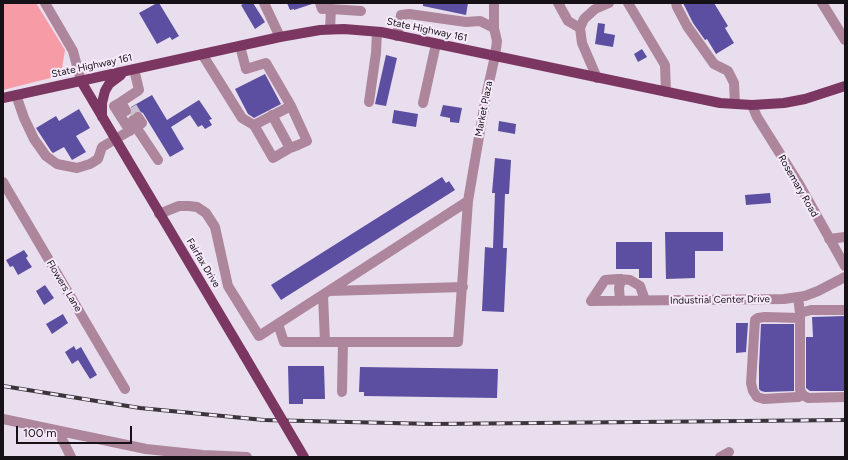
<!DOCTYPE html>
<style>
body{margin:0}
#map{position:relative;width:848px;height:460px;overflow:hidden;background:#e9deee;font-family:Figtree,sans-serif}
canvas{display:block}
.frame{position:absolute;inset:0;border:4px solid #151116;pointer-events:none}
.scale{position:absolute;left:16px;top:426px;width:116px;height:18px;box-sizing:border-box;border:2px solid #151116;border-top:0;padding-left:5px;font-size:12px;line-height:14px;white-space:nowrap;color:#151116;-webkit-text-stroke:3px #f7ebfb;paint-order:stroke}
</style>
<div id="map">
<canvas width="848" height="460"></canvas>
<div class="frame"></div>
<div class="scale">100 m</div>
</div>
<script>
const g = document.querySelector('canvas').getContext('2d');
g.lineJoin = 'round';
function paint(path, color) {
  g.fillStyle = color;
  g.fill(path, 'evenodd');
}
function toPath(rows) {
  const path = new Path2D();
  for (const r of rows) {
    path.moveTo(r[0], r[1]);
    for (let i = 2; i < r.length; i += 2) path.lineTo(r[i], r[i + 1]);
  }
  return path;
}
function stroke(path, color, width, dash) {
  g.strokeStyle = color;
  g.lineWidth = width;
  g.lineCap = dash ? 'butt' : 'round';
  g.setLineDash(dash || []);
  g.stroke(path);
}
function write(font, color, halo, rows, align = 'center') {
  g.font = font + ' Figtree,sans-serif';
  g.lineWidth = 4;
  g.setLineDash([]);
  g.textBaseline = 'middle';
  g.strokeStyle = halo;
  g.fillStyle = color;
  for (const [text, x, y, turn = 0] of rows) {
    g.save();
    g.translate(x, y);
    g.rotate((+turn || 0) * Math.PI / 180);
    g.textAlign = isNaN(turn) ? turn : align;
    if (halo) g.strokeText(text, 0, 0);
    g.fillText(text, 0, 0);
    g.restore();
  }
}
paint(toPath([
 [3,3,36,3,65,50,62,68,54,77,3,90]
]), '#f79ba7');
paint(toPath([
 [157,3,159,3,179,36,172,40,170,37,157,44,139,13],
 [245,3,253,3,265,22,255,29,241,5],
 [287,3,312,3,312,4,294,10,294,9,290,10],
 [423,3,468,3,466,15,423,6],
 [683,3,714,3,728,26,725,28,734,43,716,54,707,39,705,40,693,23],
 [598,23,605,24,604,33,615,35,613,47,595,44],
 [642,49,647,57,638,62,634,54],
 [386,55,397,58,386,106,375,104],
 [265,74,281,104,254,118,248,114,235,89],
 [152,95,167,120,199,100,212,119,209,120,212,125,205,129,202,125,198,127,190,115,171,127,184,149,170,157,143,113,138,111,132,114,131,107],
 [443,105,462,108,459,123,450,122,450,118,440,116],
 [79,109,90,128,76,136,86,152,72,160,64,147,53,153,51,151,36,128,56,116,59,121],
 [394,110,418,114,416,127,392,123],
 [499,121,516,124,515,134,498,131],
 [495,158,511,160,509,194,505,194,503,248,507,248,504,312,482,311,485,247,493,248,495,193,492,193],
 [442,177,446,183,449,181,455,190,281,300,271,285],
 [770,193,771,203,746,205,745,195],
 [665,232,723,232,723,251,695,251,695,278,666,279],
 [616,242,652,242,652,278,639,278,639,269,616,269],
 [24,250,28,256,26,258,32,267,18,275,13,266,10,267,6,260],
 [45,285,54,298,44,305,36,291],
 [63,314,68,323,52,334,46,324],
 [845,316,845,391,810,391,806,388,806,337,813,337,812,317],
 [736,323,748,323,746,352,736,353],
 [761,324,794,324,794,391,765,392,761,391,759,389,759,367],
 [74,346,76,350,81,347,97,375,90,379,78,360,72,364,65,352],
 [288,366,324,366,325,399,303,399,303,404,289,404],
 [360,367,498,369,497,398,364,396,364,392,359,392]
]), '#5c4ea0');
stroke(toPath([
 [132,107,138,117]
]), '#c9bfce', 10, [10, 5]);
stroke(toPath([
 [45,3,73,51,81,81],
 [264,3,280,37],
 [320,3,322,9,331,9,330,29],
 [558,3,568,21,580,28],
 [628,3,665,65,666,92],
 [676,3,677,7,687,26,714,64,728,71,734,83,735,104],
 [822,3,845,40],
 [331,9,361,11],
 [494,28,494,3],
 [202,54,242,118,252,124,254,125,273,158,290,148,298,145,307,141,291,106,266,63,246,69,240,46],
 [597,78,582,43,580,28,584,19,595,9,609,3],
 [16,95,24,118,34,139,46,156,57,164,77,168,90,164,98,159,102,147,136,127,158,160],
 [121,102,114,106,130,131],
 [369,102,376,53,377,32],
 [423,103,436,44],
 [752,105,757,117,799,184,845,266],
 [126,111,121,102,139,90,134,69],
 [272,115,290,148],
 [133,120,136,127,142,123,138,117],
 [254,125,291,106],
 [3,182,125,389],
 [159,214,179,206,189,206,197,207,206,213,215,227,228,286,259,336,468,201,486,96,495,56,497,41,494,28,480,21,466,22,409,14,401,15,397,36],
 [829,239,845,237],
 [329,291,463,287],
 [323,295,325,342],
 [798,297,800,313,800,390,803,395,808,398,845,397],
 [591,301,784,299,805,296,818,291,845,277],
 [591,301,605,280,618,279,630,280,640,286,645,300],
 [620,301,619,288,621,279],
 [800,313,811,310,845,310],
 [800,318,765,317,758,318,755,320,751,383,753,391,757,397,764,399,798,397,803,395],
 [278,324,284,342,458,342,468,201],
 [342,392,343,342],
 [3,419,146,449,203,455,247,457],
 [61,431,62,439,71,457],
 [720,457,729,452]
]), '#ae869c', 10);
stroke(toPath([
 [81,81,244,355],
 [3,98,280,37,320,30,344,29,381,32,720,103,752,105,784,103,805,99,845,86],
 [102,117,102,103,105,91,109,84,121,75]
]), '#7b3761', 10);
const rail = toPath([
 [3,386,140,408,264,420,433,424,845,420]
]);
stroke(rail, '#3a353b', 4);
stroke(rail, '#f7ebfb', 2.5, [8]);
stroke(toPath([
 [244,355,304,457]
]), '#7b3761', 10);
write('10px', '#151116', '#f7ebfb', [
 ["State Highway 161",427,30,12],
 ["State Highway 161",92,66,-12],
 ["Market Plaza",484,109,-79],
 ["Rosemary Road",798,186,60],
 ["Fairfax Drive",203,263,59],
 ["Flowers Lane",64,286,59],
 ["Industrial Center Drive",720,300,-1]
]);
</script>
